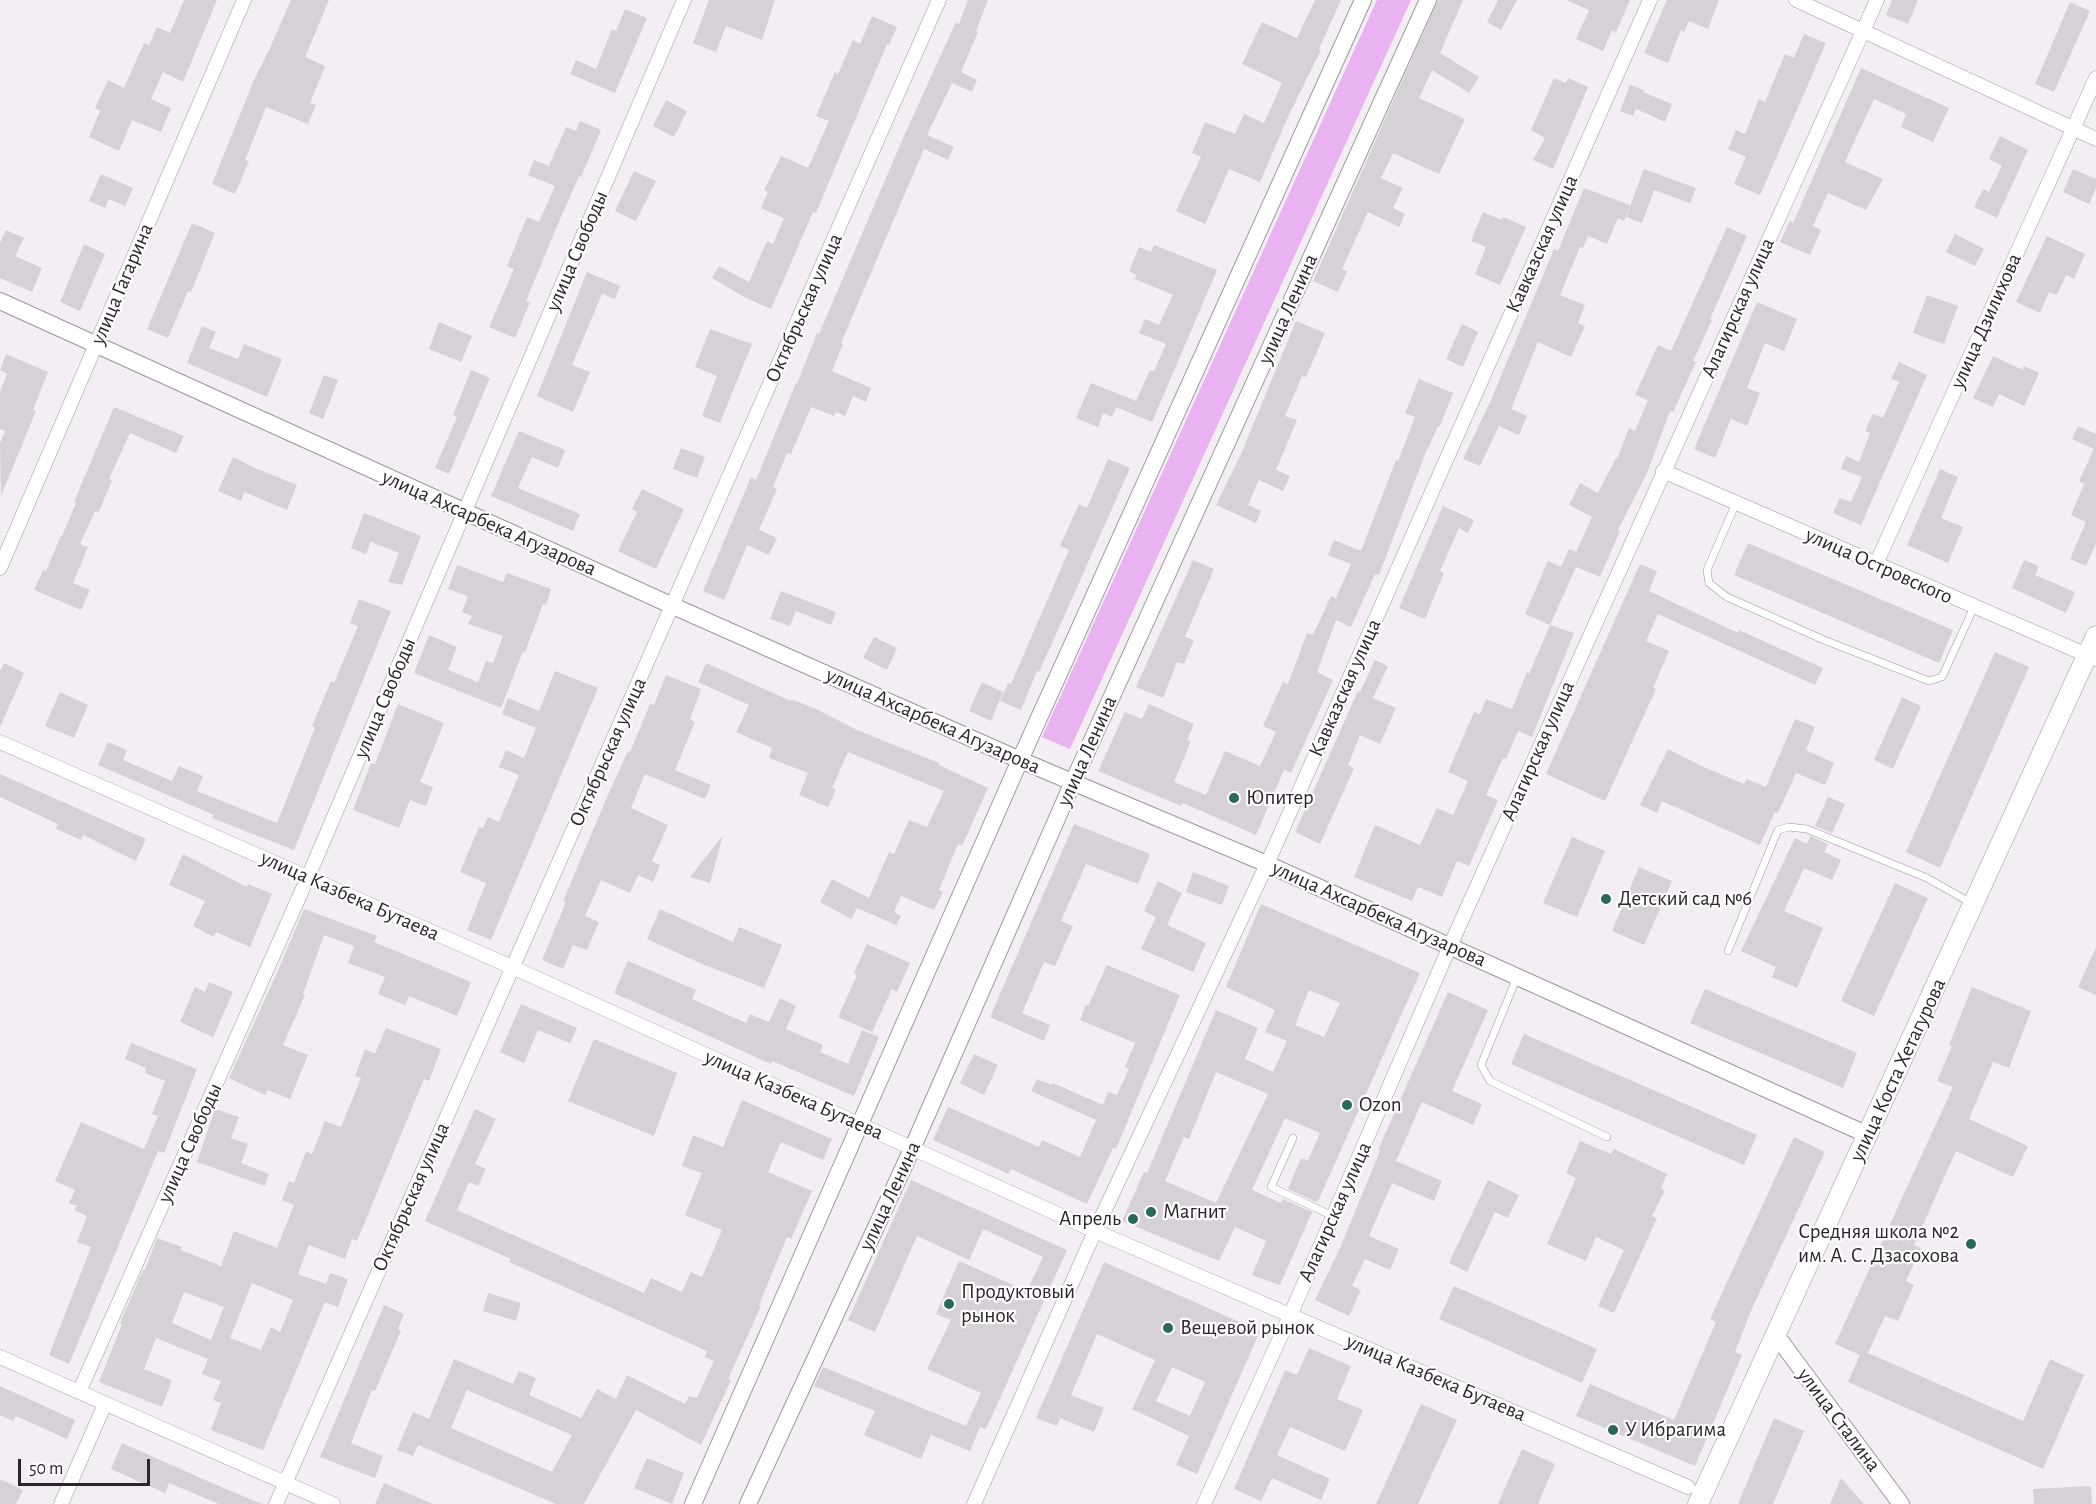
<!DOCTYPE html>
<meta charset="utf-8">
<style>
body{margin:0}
#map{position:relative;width:2096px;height:1504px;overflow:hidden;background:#f2eef3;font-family:"Alegreya Sans",sans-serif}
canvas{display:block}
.scale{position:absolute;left:18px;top:1459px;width:132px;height:27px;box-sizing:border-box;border:3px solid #292729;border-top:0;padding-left:8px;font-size:18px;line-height:21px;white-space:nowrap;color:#292729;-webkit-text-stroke:4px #fffcff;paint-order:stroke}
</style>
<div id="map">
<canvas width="2096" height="1504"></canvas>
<div class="scale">50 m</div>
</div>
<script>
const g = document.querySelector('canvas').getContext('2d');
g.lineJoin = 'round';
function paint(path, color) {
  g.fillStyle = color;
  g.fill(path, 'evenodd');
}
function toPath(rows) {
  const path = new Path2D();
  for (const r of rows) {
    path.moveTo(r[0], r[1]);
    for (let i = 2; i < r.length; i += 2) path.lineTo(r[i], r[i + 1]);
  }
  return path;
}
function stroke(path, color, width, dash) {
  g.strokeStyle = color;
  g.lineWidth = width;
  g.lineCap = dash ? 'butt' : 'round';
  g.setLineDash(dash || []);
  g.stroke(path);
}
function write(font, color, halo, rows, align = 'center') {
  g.font = font + ' "Alegreya Sans",sans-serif';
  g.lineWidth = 4.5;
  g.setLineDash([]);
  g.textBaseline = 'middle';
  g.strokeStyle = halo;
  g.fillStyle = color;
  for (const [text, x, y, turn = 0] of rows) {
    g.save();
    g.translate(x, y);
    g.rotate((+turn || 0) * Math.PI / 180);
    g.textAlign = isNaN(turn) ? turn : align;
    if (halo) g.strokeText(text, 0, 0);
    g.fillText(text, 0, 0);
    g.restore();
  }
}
paint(toPath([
 [1377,0,1411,0,1070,749,1042,737]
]), '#e9b2f1');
paint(toPath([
 [184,0,217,0,183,82,163,72,151,99,171,108,161,132,132,120,119,151,89,137,100,111,95,108,108,80,124,88,144,43,149,45,157,27,170,33],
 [291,0,329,0,305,57,325,66,310,103,316,105,308,124,266,107,247,155,245,160,249,161,235,194,212,184,254,80,270,48],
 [709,0,775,0,762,40,726,26,716,52,693,43],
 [968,0,988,0,976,31,978,32,961,72,977,80,972,92,952,83,927,135,954,147,948,160,924,149,841,343,843,344,832,371,871,388,866,402,853,396,845,416,836,412,834,416,811,407,791,454,787,453,773,487,777,489,759,530,777,538,769,555,747,545,724,600,703,591,751,477,756,480,796,383,797,384,817,333,819,334,904,136,956,22,959,24],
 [1315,0,1341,0,1319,49,1321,50,1288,117,1260,182,1229,169,1205,224,1176,211,1201,157,1192,153,1205,122,1235,134,1244,114,1264,123,1282,83,1242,64,1262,22,1297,38],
 [1438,0,1463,0,1440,53,1479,77,1469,93,1432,70,1419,98,1465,119,1439,174,1393,153,1381,178,1403,188,1393,208,1405,214,1399,227,1368,212,1342,269,1347,271,1338,292,1313,281],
 [1498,0,1517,0,1501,30,1487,22],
 [1566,0,1630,0,1616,32,1612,30,1603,51,1576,39,1589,10],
 [1667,0,1719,0,1708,29,1689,21,1684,32,1681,30,1668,63,1644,53],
 [1892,0,1918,0,1908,24,1886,15],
 [2070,2,2090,11,2054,92,2035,84],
 [625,9,647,18,615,93,570,74,576,60,596,69,612,29,616,31],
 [872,16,897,27,889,45,887,44,816,213,813,212,771,309,746,298,712,278,719,266,749,282,767,241,773,244,784,218,761,208,768,192,764,190,781,156,808,168,829,121,816,116,835,72,838,74,853,40,860,44],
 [1804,34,1826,43,1760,195,1734,184,1746,157,1728,149,1736,130,1745,134,1759,99,1765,102,1785,54,1794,58],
 [1861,68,1949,108,1933,142,1901,127,1906,114,1874,99,1845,162,1883,179,1866,210,1828,193,1813,226,1821,230,1810,255,1780,242,1790,221,1793,223],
 [1554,78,1566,83,1568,78,1588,87,1553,169,1533,160,1545,138,1531,130],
 [1630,85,1644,90,1643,92,1672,104,1665,122,1636,109,1633,116,1620,111],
 [666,100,687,111,674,137,653,126],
 [580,121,601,130,581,177,579,176,552,238,526,301,530,302,515,338,489,327,514,269,507,266,527,217,539,222,555,186,528,175,534,160,549,166,566,127,576,131],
 [2000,136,2028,150,1997,218,1974,207,1983,189,1989,192,2002,166,1989,159],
 [1644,169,1696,188,1690,203,1654,190,1642,223,1626,217],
 [2073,169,2096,179,2096,188,2089,204,2063,192],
 [634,171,656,181,636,221,615,211],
 [101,174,133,188,125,206,109,199,105,208,89,201],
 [1584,188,1630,205,1624,221,1618,218,1607,244,1588,236,1583,248,1580,247,1560,295,1585,305,1578,323,1585,326,1571,357,1538,342,1511,409,1527,416,1519,435,1499,426,1480,466,1463,459,1491,400,1554,249,1558,251],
 [1483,212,1502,220,1503,217,1526,227,1500,285,1475,274,1486,247,1471,241],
 [192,223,215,233,191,292,188,291,168,338,147,329],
 [1727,227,1747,236,1710,319,1712,320,1693,361,1696,362,1673,412,1670,411,1647,473,1618,530,1620,531,1600,577,1576,567,1550,625,1525,614,1548,561,1561,567,1569,549,1576,552,1592,517,1569,505,1580,483,1598,493,1616,458,1617,459,1629,428,1635,431,1648,400,1635,395,1658,345,1671,351],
 [6,230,24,238,15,256,42,268,32,292,0,278,0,243],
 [1955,234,1984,249,1975,266,1946,252],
 [2047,236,2085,254,2074,279,2066,275,2057,295,2049,292,2040,313,2016,302],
 [84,244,105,254,80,311,60,302],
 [1154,245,1217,270,1152,422,1116,407,1112,417,1103,413,1098,427,1076,418,1091,383,1136,401,1150,370,1154,371,1166,344,1139,333,1145,319,1159,325,1173,295,1135,279,1136,275,1129,271,1139,247,1151,252],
 [587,272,620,286,615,299,602,294,572,365,590,372,573,412,537,396],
 [1927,295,1958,306,1944,344,1913,333],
 [1757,302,1797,319,1784,351,1765,343,1747,388,1760,393,1747,426,1731,419,1715,458,1694,449],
 [1296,321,1325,333,1306,377,1302,376,1285,416,1297,420,1276,470,1290,476,1283,491,1259,480,1248,505,1261,511,1256,523,1216,505,1241,454],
 [439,322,472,336,461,362,429,349],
 [1462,324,1478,332,1463,367,1446,359],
 [202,326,216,332,209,348,238,359,244,344,282,359,267,397,187,363],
 [710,329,752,344,720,423,702,416,717,376,695,367],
 [6,354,48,372,33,410,36,411,1,496,0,443,5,431,0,429,0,392,7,374,0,370],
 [1993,356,2023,370,2024,366,2039,373,2024,406,1999,394,1993,407,1973,398],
 [1899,362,1927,375,1861,525,1833,513,1840,498,1851,502,1862,477,1841,469,1846,456,1859,462,1870,433,1865,431,1873,414,1883,418,1899,382,1891,379],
 [471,370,490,378,449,474,435,468,457,417,453,415],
 [324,375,338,380,323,419,309,413],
 [1419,379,1453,393,1440,426,1438,426,1428,449,1427,449,1379,575,1375,574,1351,627,1336,620,1317,672,1333,680,1291,773,1284,770,1256,835,1183,803,1181,806,1098,771,1125,712,1142,719,1149,704,1194,724,1187,740,1191,741,1174,782,1206,795,1225,751,1260,766,1276,732,1263,726,1283,682,1288,684,1307,633,1313,635,1331,596,1336,598,1351,564,1328,555,1334,540,1361,551,1396,460,1398,461,1415,417,1405,413],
 [114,407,184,436,176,453,130,433,109,479,112,480,99,512,95,511,80,544,88,547,73,583,90,590,81,610,34,590,43,570,46,571,61,536,62,536,76,503,74,502],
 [2078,426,2096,434,2096,543,2086,566,2070,559,2086,522,2071,515,2084,484,2079,481,2094,449,2072,439],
 [519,431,565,450,558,468,532,457,518,488,580,514,573,531,491,496],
 [681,448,705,457,697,478,673,469],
 [233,457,255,468,297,485,287,510,244,492,241,501,218,491],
 [1108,459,1130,468,1062,621,1039,672,1037,671,1021,710,1000,701,1008,683,1011,684,1069,550,1060,546,1079,504,1087,508],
 [1940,469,1958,477,1941,518,1963,527,1948,563,1907,545],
 [642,489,684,509,656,569,618,551,637,512,632,509],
 [1443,506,1474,520,1468,533,1459,528,1440,571,1444,573,1425,619,1399,608],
 [364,513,421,536,402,585,388,582,399,553,371,542,366,554,351,548],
 [1748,543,1953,630,1939,663,1734,575],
 [1193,560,1214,569,1185,637,1194,640,1184,664,1177,662,1163,698,1136,687],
 [2024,560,2039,566,2035,575,2075,592,2066,613,2012,588],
 [1640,564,1657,571,1649,591,1738,633,1739,630,1823,668,1815,685,1658,614,1646,641,1669,651,1653,688,1656,689,1605,801,1546,774],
 [457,565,503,582,507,573,551,589,546,605,543,604,525,652,523,651,501,708,414,673,429,635,457,647,448,670,478,682,486,661,493,663,503,636,468,624,472,616,462,612,468,596,448,589],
 [781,591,836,612,831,625,796,611,790,626,770,619],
 [359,599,391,611,294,850,212,818,214,815,98,765,108,742,127,750,123,760,172,781,179,766,203,776,197,791,277,823,315,728,312,726,331,681,334,683,358,626,350,623],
 [1550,625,1574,633,1532,737,1518,731,1506,759,1503,758,1486,795,1498,800,1469,866,1457,861,1442,897,1418,887,1412,901,1354,877,1375,825,1420,845,1437,808,1453,815,1468,781,1448,772,1474,712,1480,714,1486,699,1512,709,1527,672,1529,674],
 [874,637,897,648,887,670,863,658],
 [1995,652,2029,667,1940,868,1906,852],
 [1375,660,1388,666,1373,698,1396,708,1380,744,1360,735,1348,765,1354,768,1320,844,1295,832,1358,691,1360,692],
 [4,663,24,673,0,727,0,671],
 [706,663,791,701,791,699,816,709,857,730,939,763,939,765,988,788,962,846,958,844,939,890,943,892,934,910,901,896,894,912,901,916,896,925,857,908,851,919,820,902,832,879,869,898,889,852,894,854,909,820,927,827,944,791,848,752,832,788,836,789,828,807,799,795,808,773,769,758,772,748,736,732,749,705,698,682],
 [555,671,598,688,491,940,467,930,486,883,460,872,479,827,483,828,488,817,499,822,519,775,499,767,506,750,524,758,536,728,502,714,508,698,539,711],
 [666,675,701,689,690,719,695,722,675,770,711,785,705,799,645,774,631,808,668,825,652,861,660,865,653,882,638,875,630,893,601,880,585,916,599,922,587,950,573,945,563,969,542,960,566,902,563,901,607,797,628,751,630,752,650,704,654,705],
 [982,682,1003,692,991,721,969,711],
 [60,692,88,705,74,738,45,726],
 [1902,697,1921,706,1893,769,1874,760],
 [398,704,444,723,420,782,433,787,426,806,410,800,399,828,353,810,371,763,375,764],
 [1795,719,1815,727,1806,750,1834,763,1825,785,1796,773,1778,813,1775,812,1760,845,1662,801,1657,813,1640,805,1668,749,1706,768,1744,784,1747,779,1766,787],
 [0,774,146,839,136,861,83,835,81,840,56,829,58,824,0,797],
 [1828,797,1845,804,1832,833,1815,826],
 [1074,824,1150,854,1138,884,1086,864,1061,921,1073,926,1055,966,1044,962,1022,1013,1050,1025,1044,1041,990,1017],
 [723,835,710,883,690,877],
 [1810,836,1828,844,1824,852,1841,860,1832,880,1804,868,1784,911,1823,928,1797,988,1772,977,1776,967,1741,951,1795,838,1807,844],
 [1572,837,1605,851,1577,917,1543,903],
 [183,854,247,887,248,884,272,894,250,947,216,932,214,937,193,926,205,901,169,885],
 [1639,867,1672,881,1644,945,1612,931],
 [1193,872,1229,886,1222,905,1186,892],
 [1158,881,1182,893,1167,925,1206,943,1193,972,1141,949,1156,917,1144,911],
 [1895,883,1928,898,1874,1016,1841,1001],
 [1261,904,1420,973,1319,1199,1316,1202,1288,1189,1301,1158,1308,1161,1320,1133,1285,1118,1252,1190,1281,1203,1283,1199,1312,1212,1280,1285,1252,1275,1266,1241,1235,1227,1219,1261,1122,1221,1144,1172,1147,1173,1216,1010,1258,1028,1245,1059,1273,1072,1287,1041,1265,1032,1275,1010,1226,987],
 [1309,990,1340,1003,1324,1037,1295,1025],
 [1216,1072,1268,1094,1216,1203,1165,1181,1184,1137,1189,1139],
 [304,909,377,936,374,942,471,982,457,1016,409,996,405,1005,378,994,385,977,348,963,354,946,324,935,303,994,305,995,283,1045,308,1055,290,1099,268,1090,265,1095,229,1078,276,975],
 [660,909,733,942,739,927,782,945,764,988,702,964,647,939],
 [867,944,910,963,897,992,892,989,872,1032,838,1017,857,975,854,973],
 [2096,947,2096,995,2078,987],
 [628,961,696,990,692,999,746,1023,750,1014,769,1022,780,998,796,1006,786,1029,823,1045,820,1052,848,1064,862,1030,879,1037,854,1096,772,1061,771,1064,614,993],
 [1107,965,1180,995,1116,1149,1113,1148,1087,1204,1011,1169,1009,1174,933,1140,948,1107,1039,1147,1042,1140,1080,1157,1096,1120,1031,1091,1037,1079,1052,1085,1053,1083,1103,1105,1108,1092,1117,1095,1129,1069,1125,1067,1135,1043,1080,1020,1086,1005,1088,1006],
 [209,982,233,992,213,1037,180,1022,195,987,205,992],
 [1972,987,2031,1011,2009,1068,1993,1062,1969,1119,2028,1146,2013,1177,1956,1151,1914,1245,1921,1248,1906,1281,1914,1285,1898,1321,1885,1316,1868,1353,2023,1421,2050,1359,2084,1375,2043,1469,1848,1382,1860,1355,1835,1344,1953,1087,1937,1081,1952,1046,1949,1045],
 [1705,989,1857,1053,1843,1088,1690,1023],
 [1448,992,1488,1010,1452,1091,1482,1104,1473,1125,1422,1102,1396,1161,1442,1181,1434,1201,1392,1183,1369,1236,1399,1249,1390,1270,1365,1259,1352,1286,1361,1290,1349,1316,1315,1300,1340,1248,1380,1151,1378,1150],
 [521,1004,577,1028,570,1043,538,1030,524,1063,500,1052],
 [386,1028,441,1049,429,1081,424,1079,357,1241,352,1239,345,1259,309,1245,298,1274,326,1284,330,1273,348,1279,338,1307,325,1302,263,1450,211,1430,221,1403,213,1400,221,1381,202,1374,208,1359,156,1338,144,1369,172,1380,162,1407,99,1382,122,1324,120,1323,143,1270,145,1270,157,1238,182,1247,181,1250,221,1266,234,1231,277,1248,294,1205,282,1200,289,1181,294,1183,306,1151,312,1154,325,1121,341,1127,361,1078,355,1076,365,1049,375,1054],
 [252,1283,293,1300,280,1332,271,1327,261,1350,230,1338],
 [184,1292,224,1307,211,1340,172,1323],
 [1524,1034,1757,1135,1744,1165,1511,1064],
 [594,1039,677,1073,654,1136,568,1101],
 [131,1043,197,1069,164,1153,158,1151,69,1364,49,1355,91,1247,77,1242,87,1216,74,1210,77,1206,69,1203,75,1190,55,1181,81,1122,144,1149,158,1116,152,1114,165,1081,145,1073,146,1068,125,1059],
 [974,1054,998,1065,984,1095,960,1083],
 [742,1100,832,1139,823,1160,781,1142,768,1172,812,1191,791,1239,787,1237,759,1305,761,1306,728,1379,731,1380,701,1445,636,1410,584,1504,556,1504,418,1445,413,1456,397,1450,413,1412,429,1419,454,1359,513,1384,519,1371,536,1378,529,1395,581,1418,597,1389,616,1399,627,1375,685,1404,689,1396,697,1398,714,1361,705,1357,707,1351,509,1262,511,1259,425,1221,475,1109,496,1119,475,1164,486,1169,478,1186,469,1182,457,1210,644,1293,651,1278,682,1292,691,1272,702,1277,722,1230,685,1215,702,1173,682,1166,693,1135,723,1147],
 [467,1390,572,1435,552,1472,451,1428],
 [215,1109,239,1117,231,1138,248,1144,241,1163,269,1174,265,1186,197,1162],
 [1794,1137,1825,1152,1750,1313,1735,1352,1742,1355,1695,1466,1576,1416,1590,1384,1674,1420,1716,1322,1710,1319],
 [1580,1141,1611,1154,1614,1149,1667,1174,1661,1188,1665,1190,1652,1216,1657,1218,1614,1313,1598,1306,1624,1250,1596,1237,1586,1261,1547,1244,1576,1178,1566,1173],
 [911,1180,1067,1250,986,1429,980,1427,970,1451,931,1435,921,1459,864,1435,875,1411,814,1386,823,1367,966,1426,981,1393,927,1369,951,1320,936,1314,959,1261,1027,1291,1043,1257,983,1229,969,1260,917,1236,875,1332,848,1320],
 [1488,1180,1519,1195,1508,1218,1495,1212,1467,1272,1449,1263],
 [1104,1262,1260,1331,1197,1474,1176,1465,1189,1436,1132,1409,1155,1360,1097,1334,1071,1395,1104,1408,1094,1432,1060,1418,1057,1426,1036,1418],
 [1172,1367,1205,1382,1190,1416,1156,1401],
 [1454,1286,1597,1349,1582,1383,1439,1319],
 [488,1293,521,1303,516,1321,483,1311],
 [384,1305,404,1314,398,1329,401,1331,375,1391,372,1390,351,1443,383,1456,375,1478,320,1457],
 [1309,1348,1351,1366,1337,1399,1363,1410,1345,1451,1290,1427,1277,1455,1330,1479,1321,1500,1272,1478,1261,1501,1234,1489,1285,1370,1297,1375],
 [0,1386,75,1420,67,1439,16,1416,13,1421,0,1415],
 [1421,1404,1457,1420,1418,1504,1376,1504],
 [1774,1418,1804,1431,1773,1504,1738,1504],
 [122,1443,212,1483,262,1504,219,1504,169,1483,165,1493,111,1469],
 [1522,1449,1555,1464,1538,1504,1498,1504],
 [647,1458,684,1473,672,1504,634,1488],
 [1841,1478,1864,1504,1830,1504],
 [0,1479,23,1490,16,1504,0,1504],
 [384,1483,433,1504,375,1504],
 [2091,1486,2092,1504,2034,1504,2033,1489]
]), '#d6d1d6');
const service = toPath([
 [1736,503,1707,570,1709,583,1727,597,1824,640,1929,681,1942,677,1974,607],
 [1728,951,1778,830,1789,827,1807,829,1927,878,1973,904],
 [1517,977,1481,1065,1490,1081,1607,1137],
 [1293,1138,1271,1187,1333,1216]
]);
const minor = toPath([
 [1796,0,2096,139],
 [1663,471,2096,659],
 [1876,564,2096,78],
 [0,568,244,0],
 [0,742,512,967,1095,1231,1688,1487],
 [0,1357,333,1504],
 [79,1392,308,877,684,0],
 [61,1504,105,1404],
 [276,1504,939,0],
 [974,1504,1095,1231,1267,864,1650,0],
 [1204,1504,1290,1316,1450,946,1877,0]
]);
const tertiary = toPath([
 [0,301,673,606,1020,760,1267,864,1868,1135],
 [1776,1335,1901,1504],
 [693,1504,1020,760,1363,0],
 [748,1504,912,1149,1073,782,1428,0]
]);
const secondary = toPath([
 [1698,1504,2096,636]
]);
stroke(service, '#9c989c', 8);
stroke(minor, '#9c989c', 15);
stroke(tertiary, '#9c989c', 18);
stroke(secondary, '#9c989c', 21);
stroke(service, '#fff', 7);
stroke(minor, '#fff', 14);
stroke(tertiary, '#fff', 16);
stroke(secondary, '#fff', 20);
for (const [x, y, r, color] of [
 [1234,798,6,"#296957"],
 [1606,899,6,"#296957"],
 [1347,1105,6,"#296957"],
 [1151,1212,6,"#296957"],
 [1133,1219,6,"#296957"],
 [1971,1244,6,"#296957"],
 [949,1304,6,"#296957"],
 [1168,1328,6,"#296957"],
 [1613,1430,6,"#296957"]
]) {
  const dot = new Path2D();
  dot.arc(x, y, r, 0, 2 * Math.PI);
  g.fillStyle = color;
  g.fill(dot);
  stroke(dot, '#fffcff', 2);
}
write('21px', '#292729', '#fffcff', [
 ["Кавказская улица",1542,244,-66],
 ["улица Свободы",577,251,-67],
 ["улица Гагарина",122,284,-67],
 ["Октябрьская улица",804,308,-66],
 ["Алагирская улица",1738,308,-66],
 ["улица Ленина",1288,309,-66],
 ["улица Дзилихова",1986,321,-66],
 ["улица Ахсарбека Агузарова",489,523,24],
 ["улица Островского",1879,566,24],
 ["Кавказская улица",1345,688,-66],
 ["улица Свободы",385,698,-67],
 ["улица Ахсарбека Агузарова",933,721,24],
 ["улица Ленина",1087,751,-66],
 ["Алагирская улица",1538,751,-66],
 ["Октябрьская улица",608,752,-66],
 ["улица Казбека Бутаева",350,896,24],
 ["улица Ахсарбека Агузарова",1379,914,24],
 ["улица Коста Хетагурова",1898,1070,-65],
 ["улица Казбека Бутаева",794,1095,24],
 ["улица Свободы",190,1143,-66],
 ["улица Ленина",890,1196,-65],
 ["Октябрьская улица",411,1197,-66],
 ["Алагирская улица",1335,1212,-66],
 ["улица Казбека Бутаева",1436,1378,23],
 ["улица Сталина",1839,1420,53]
]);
write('21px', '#292729', '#fffcff', [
 ["Юпитер",1246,798],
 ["Детский сад №6",1618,899],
 ["Ozon",1359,1105],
 ["Магнит",1163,1212],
 ["Апрель",1121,1219,"right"],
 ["Средняя школа №2",1959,1232,"right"],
 ["им. А. С. Дзасохова",1959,1256,"right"],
 ["Продуктовый",961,1292],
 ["рынок",961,1316],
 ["Вещевой рынок",1180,1328],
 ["У Ибрагима",1625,1430]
], 'left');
</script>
